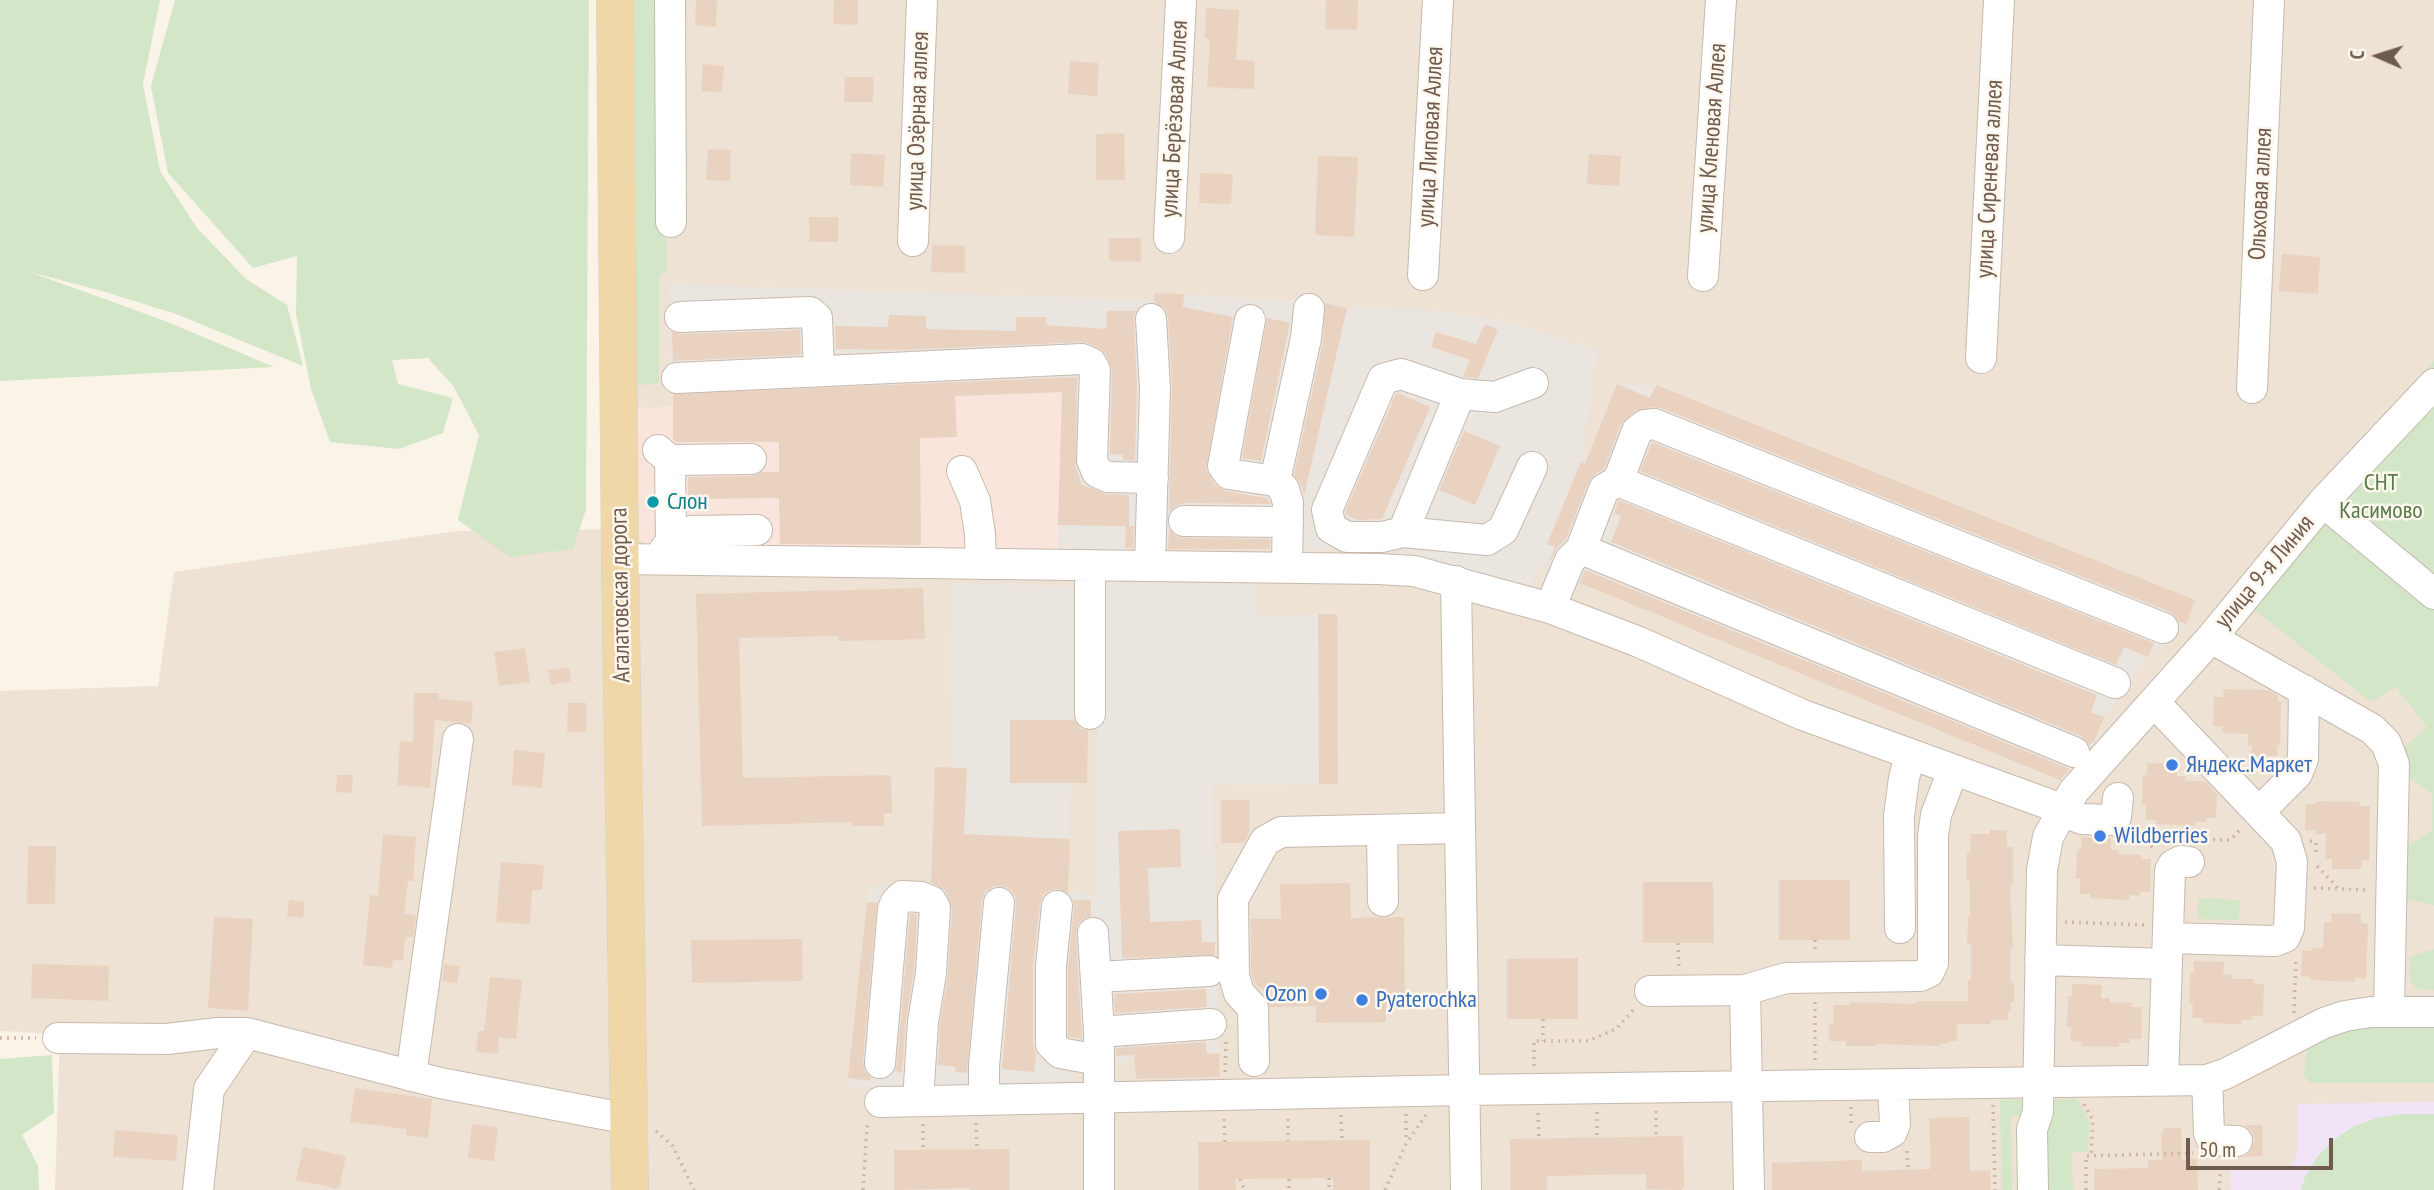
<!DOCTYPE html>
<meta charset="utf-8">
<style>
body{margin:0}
#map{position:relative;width:2434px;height:1190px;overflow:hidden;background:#faf3e7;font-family:"PT Sans Narrow",sans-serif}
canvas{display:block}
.north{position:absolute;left:2343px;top:21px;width:70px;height:70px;-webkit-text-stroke:5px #fdf7ed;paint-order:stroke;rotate:273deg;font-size:19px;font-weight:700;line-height:28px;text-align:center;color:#705b4f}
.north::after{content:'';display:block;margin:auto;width:24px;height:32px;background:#705b4f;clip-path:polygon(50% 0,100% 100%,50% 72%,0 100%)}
.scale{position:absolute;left:2186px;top:1138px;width:147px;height:32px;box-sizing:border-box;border:4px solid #705b4f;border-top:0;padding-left:9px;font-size:21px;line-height:24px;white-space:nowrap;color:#705b4f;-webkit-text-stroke:5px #fdf7ed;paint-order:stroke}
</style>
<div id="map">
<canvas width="2434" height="1190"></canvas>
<div class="north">С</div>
<div class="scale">50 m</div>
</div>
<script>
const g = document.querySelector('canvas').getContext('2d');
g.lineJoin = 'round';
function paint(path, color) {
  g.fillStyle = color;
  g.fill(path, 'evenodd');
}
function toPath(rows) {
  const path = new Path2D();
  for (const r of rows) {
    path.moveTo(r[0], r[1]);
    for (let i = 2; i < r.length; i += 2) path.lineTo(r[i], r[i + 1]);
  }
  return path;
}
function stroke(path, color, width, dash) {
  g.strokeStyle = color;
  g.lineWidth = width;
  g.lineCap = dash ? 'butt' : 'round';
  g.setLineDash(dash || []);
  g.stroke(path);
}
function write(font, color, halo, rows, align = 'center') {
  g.font = font + ' "PT Sans Narrow",sans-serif';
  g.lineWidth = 5;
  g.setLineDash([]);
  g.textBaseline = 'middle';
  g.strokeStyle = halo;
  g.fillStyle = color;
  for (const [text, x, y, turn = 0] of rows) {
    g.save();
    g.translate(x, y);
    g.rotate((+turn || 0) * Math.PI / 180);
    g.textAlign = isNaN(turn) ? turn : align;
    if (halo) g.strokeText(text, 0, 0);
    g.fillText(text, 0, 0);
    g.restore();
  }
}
paint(toPath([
 [632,0,2434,0,2434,1190,55,1190,60,1034,0,1031,0,691,158,686,174,572,457,531,637,529]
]), '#ede2d4');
paint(toPath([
 [1062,392,1058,555,652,550,637,537,636,408]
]), '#f9e5dc');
paint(toPath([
 [669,284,1154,300,1184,294,1324,303,1347,308,1419,309,1497,319,1598,349,1581,462,1584,463,1617,384,1656,385,2195,600,2186,624,2148,657,2104,717,2094,743,2064,781,1539,566,1528,590,1428,557,1387,550,1126,548,1125,555,1058,555,1062,392,673,408],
 [1105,582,1258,583,1258,615,1337,614,1338,784,1212,785,1219,1053,1134,1058,1093,1073,1078,1073,1058,1088,849,1087,869,885,930,887,935,767,952,767,951,583,1082,587,1088,720,1087,783,1070,783,1068,892,1096,894,1098,627,1103,616]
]), '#ebe5e0');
paint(toPath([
 [2434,1102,2434,1190,2231,1190,2230,1169,2290,1167,2297,1153,2297,1104]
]), '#f0e4f6');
paint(toPath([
 [0,0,160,0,143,84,160,171,197,228,246,279,287,305,303,366,176,314,102,291,30,272,168,322,274,367,0,381],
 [175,0,589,0,586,509,573,549,510,557,458,520,479,435,454,387,428,358,392,360,398,384,453,398,443,433,399,449,330,442,311,389,296,314,297,256,253,268,168,173,151,86],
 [632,0,662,0,667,270,659,276,659,383,636,385],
 [2434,361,2434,905,2402,898,2401,849,2432,831,2432,793,2403,774,2404,748,2427,727,2396,687,2371,702,2242,600,2308,499],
 [2198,898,2240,900,2239,920,2198,919],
 [2434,949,2434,990,2415,988,2410,978,2409,957],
 [2434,1020,2434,1083,2311,1083,2304,1076,2307,1048,2358,1022],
 [52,1055,54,1113,22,1135,38,1166,39,1190,0,1190,0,1059],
 [2023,1099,2028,1107,2029,1115,2011,1115,2012,1190,2002,1190,2000,1100],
 [2058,1099,2077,1099,2090,1123,2088,1151,2072,1152,2073,1190,2048,1190,2047,1109,2051,1102],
 [2401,1114,2434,1114,2434,1190,2301,1190,2305,1177,2318,1156,2335,1139,2355,1126,2377,1118]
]), '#d3e6c7');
paint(toPath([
 [696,0,717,0,716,27,695,25],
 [834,0,858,0,858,25,833,24],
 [1326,0,1358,0,1357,30,1325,29],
 [1206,8,1239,10,1236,60,1255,61,1254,89,1207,87,1210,39,1205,38],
 [1070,61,1099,63,1097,96,1068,94],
 [703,64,724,66,722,92,701,91],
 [845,77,873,77,873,102,844,102],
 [1124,133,1125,180,1096,180,1096,134],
 [708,149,731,150,730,181,706,180],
 [851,153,885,155,883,187,850,185],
 [1589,154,1621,156,1619,186,1587,184],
 [1318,156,1358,157,1354,237,1315,235],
 [1200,173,1233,174,1231,204,1199,203],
 [809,217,838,217,838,242,809,242],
 [1109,238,1141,238,1141,262,1109,261],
 [932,245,965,246,965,273,931,272],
 [2282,254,2320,257,2318,294,2279,291],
 [1154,293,1184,294,1183,307,1233,317,1206,469,1215,485,1225,491,1267,498,1270,504,1184,503,1175,506,1169,512,1172,389,1168,318,1165,309,1154,302],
 [1325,303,1347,308,1304,496,1301,484,1294,475,1323,342],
 [1107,311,1135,311,1134,320,1137,389,1135,460,1123,460,1123,455,1110,454,1112,370,1106,354,1089,343,1081,342,904,350,836,349,835,326,888,327,889,315,926,316,926,329,1016,331,1016,317,1046,317,1046,325,1106,329],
 [1267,318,1290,323,1261,461,1242,458],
 [1485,324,1498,330,1478,378,1463,377,1470,360,1431,347,1436,332,1476,344],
 [800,330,801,355,673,361,672,332,681,334],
 [1077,377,1076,467,1082,485,1107,494,1129,495,1129,526,1134,526,1133,548,1125,548,1126,526,1058,525,1062,392,955,396,957,437,920,438,921,545,780,544,779,498,688,499,688,477,751,476,762,472,779,472,779,442,676,442,673,440,673,394],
 [1617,384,1650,398,1656,385,2195,600,2186,624,2178,621,2170,612,1661,408,1653,407,1635,411,1621,424,1604,469,1595,474,1588,483,1566,539,1557,548,1546,569,1555,547,1547,544,1581,462,1585,464],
 [1398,393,1430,407,1382,519,1357,520,1346,515,1345,512,1396,394],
 [1464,431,1500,446,1475,505,1439,490],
 [1652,442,2154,643,2148,657,2124,647,2116,665,1640,471],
 [1619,500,2097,695,2091,712,2104,717,2094,742,2089,745,2081,736,1611,542,1621,516,1614,513],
 [1169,529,1175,536,1184,538,1270,539,1270,549,1168,549],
 [1585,570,2067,768,2070,769,2060,780,1580,583],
 [923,588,925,639,839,641,839,636,739,638,743,778,891,775,892,813,884,813,884,826,852,826,852,822,702,826,696,594],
 [1318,614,1337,614,1338,784,1319,784],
 [525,648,530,682,499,686,494,652],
 [569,667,571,681,551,685,548,670],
 [2224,689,2268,690,2278,696,2278,702,2281,702,2280,745,2277,745,2277,756,2251,756,2252,745,2248,745,2248,734,2222,733,2223,726,2213,726,2214,697,2223,697],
 [414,693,439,693,439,699,473,702,471,724,435,720,430,788,397,785,400,741,413,742],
 [568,703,587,703,586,732,567,732],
 [1010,720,1074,720,1081,729,1088,731,1087,783,1010,783],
 [514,750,545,753,542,788,512,785],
 [2147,763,2177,764,2177,776,2185,776,2186,781,2205,781,2217,794,2216,818,2206,818,2206,822,2195,822,2195,826,2156,824,2156,820,2146,820,2146,805,2142,805,2143,775,2147,775],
 [935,767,967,768,964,834,1070,839,1068,893,1059,889,1050,890,1043,895,1040,904,1033,966,1033,1044,1036,1053,1034,1072,1002,1069,1016,905,1015,896,1010,889,1000,886,992,887,985,892,982,901,967,1073,955,1072,956,1067,938,1065,940,1024,948,974,952,909,946,892,931,882],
 [337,775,353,775,352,793,336,792],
 [1221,800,1249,800,1249,833,1244,843,1221,843],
 [2316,801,2360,802,2359,806,2370,806,2369,861,2362,860,2361,869,2332,869,2332,859,2325,859,2326,834,2315,834,2315,830,2305,830,2306,804,2316,804],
 [1180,829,1181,867,1148,868,1150,922,1201,920,1202,942,1215,942,1215,955,1122,958,1118,831],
 [1990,830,2007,830,2007,847,2013,847,2013,885,2010,885,2013,948,2010,948,2011,983,2014,983,2014,1002,2011,1002,2011,1011,2008,1011,2008,1020,1991,1020,1991,1024,1957,1024,1957,1041,1949,1041,1949,1043,1939,1044,1939,1046,1875,1044,1874,1046,1846,1046,1846,1041,1829,1041,1829,1024,1833,1024,1833,1005,1851,1005,1851,1002,1916,1004,1916,1001,1968,1001,1968,980,1971,980,1971,944,1967,944,1968,917,1970,916,1970,881,1967,881,1967,853,1971,853,1970,834,1990,834],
 [383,834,416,837,413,881,408,881,404,914,416,915,413,937,405,937,403,961,393,960,392,968,363,965,370,895,378,896],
 [2081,837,2111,838,2111,850,2119,850,2119,854,2141,855,2141,859,2151,859,2150,892,2140,892,2140,896,2129,895,2129,900,2090,898,2090,894,2080,894,2080,879,2076,879,2077,849,2081,849],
 [28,846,56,846,55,904,27,904],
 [501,862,544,865,542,890,532,890,530,924,496,922],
 [1779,880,1850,880,1850,940,1779,940],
 [1643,882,1713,882,1714,943,1643,943],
 [1350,883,1351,918,1404,917,1405,1005,1386,1005,1386,1022,1316,1023,1316,1006,1270,1007,1263,990,1255,984,1251,973,1251,919,1281,919,1280,884],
 [289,900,305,902,303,918,287,916],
 [1073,900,1091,900,1091,916,1083,919,1078,925,1076,934,1082,1039,1068,1037,1068,967,1074,908],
 [867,902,877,903,863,1062,864,1070,871,1078,870,1081,848,1078],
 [2332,913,2361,914,2361,923,2368,924,2366,979,2355,978,2355,982,2311,980,2311,977,2301,976,2302,951,2312,951,2313,948,2323,948,2324,922,2331,922],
 [910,914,917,914,914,971,906,1019,902,1072,895,1071,897,1064],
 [214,917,253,919,248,1011,208,1008],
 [802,939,803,981,692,983,691,940],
 [1578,958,1578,1019,1507,1019,1507,959],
 [2194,961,2224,962,2223,974,2232,975,2232,979,2254,979,2253,983,2264,984,2263,1016,2252,1016,2252,1020,2241,1020,2241,1024,2203,1023,2203,1018,2192,1018,2193,1003,2189,1003,2190,973,2194,973],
 [32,964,109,966,108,1001,31,998],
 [444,964,460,966,457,983,442,981],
 [490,977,522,980,516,1039,499,1037,498,1054,476,1052,478,1031,484,1031],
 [2072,984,2102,985,2101,998,2110,998,2110,1002,2132,1003,2131,1007,2142,1007,2141,1039,2130,1039,2130,1043,2119,1043,2119,1047,2081,1046,2081,1042,2070,1041,2071,1027,2067,1027,2068,996,2072,996],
 [1206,989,1207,1007,1115,1013,1114,994],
 [1206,1042,1207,1054,1219,1053,1220,1077,1136,1079,1134,1055,1116,1056,1116,1048],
 [355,1088,432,1099,428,1138,406,1135,406,1129,350,1122],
 [1969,1117,1970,1171,1990,1170,1991,1190,1772,1190,1772,1163,1862,1160,1862,1171,1931,1169,1929,1118],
 [472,1124,498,1127,494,1161,468,1158],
 [2244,1125,2262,1125,2263,1156,2244,1157,2251,1151,2254,1141,2252,1132],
 [2163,1128,2181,1128,2182,1160,2197,1159,2198,1190,2094,1190,2094,1169,2148,1168,2148,1160,2162,1160,2161,1134,2163,1134],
 [115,1130,178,1135,176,1161,113,1157],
 [1683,1136,1684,1188,1681,1190,1646,1189,1646,1174,1547,1176,1547,1190,1511,1190,1510,1139],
 [1370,1140,1370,1190,1333,1190,1333,1178,1235,1179,1236,1190,1199,1190,1198,1142],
 [303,1147,346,1156,339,1189,296,1180],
 [1009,1149,1009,1190,970,1190,970,1188,894,1190,894,1150]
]), '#ead2c0');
const minor = toPath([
 [670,0,671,222],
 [1169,238,1181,0],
 [913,241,922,0],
 [1423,275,1438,0],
 [1703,276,1721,0],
 [680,317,810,312,817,318,819,371],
 [1250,320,1223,466,1229,474,1275,481,1284,489,1288,503,1287,568],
 [1981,358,1999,0],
 [677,378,1082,359,1091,363,1095,370,1092,460,1097,472,1108,477,1153,478],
 [2252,388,2269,0],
 [658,450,670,460,671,541],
 [670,460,751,459],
 [1532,467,1503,530,1487,540,1403,532,1382,537,1347,537,1331,528,1327,510,1383,379,1401,374,1460,394,1495,397,1533,383],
 [962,471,975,501,980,534,981,564],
 [1275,481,1306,338,1309,309],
 [1618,481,2115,683],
 [2323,502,2434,594],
 [1184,521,1288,522],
 [1403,532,1460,394],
 [1581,549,2074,752],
 [620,559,1378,569,1414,571,1550,608,1639,642,1803,715,2062,809,2071,815,2082,819,2110,820,2116,817,2118,798],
 [658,559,671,541,691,531,757,530],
 [1150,566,1155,389,1151,319],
 [1456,581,1466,1190],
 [1550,608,1570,560,1581,549,1604,489,1618,481,1637,431,1645,425,1654,424,2163,628],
 [2211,638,2372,729,2386,743,2394,764,2389,1012],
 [2154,702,2286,841,2292,862,2289,928,2285,937,2275,941,2168,938],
 [1090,714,1090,565],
 [2259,812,2297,774,2303,759,2304,690],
 [1382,830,1383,901],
 [1057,906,1051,966,1051,1044,1060,1053,1099,1060],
 [1900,928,1899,816,1904,778,1910,755],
 [1093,933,1099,1032,1099,1190],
 [2040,960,2167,964],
 [1096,977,1209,971],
 [1745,990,1749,1190],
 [1650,991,1745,990,1786,978,1920,976,1929,972,1933,963,1933,836,1936,815,1953,770],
 [1099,1032,1211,1024],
 [58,1038,167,1039,218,1033,247,1033,440,1083,629,1119],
 [1254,1061,1253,1008,1239,993,1234,976,1233,899,1265,841,1281,832,1460,828],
 [880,1063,893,909,896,902,902,896,921,897,931,901,935,908,931,973,923,1022,918,1101],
 [411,1076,458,739],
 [2207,1080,2209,1133,2212,1140,2237,1141],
 [2163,1081,2170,871,2173,865,2181,861,2189,862],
 [984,1100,984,1066,999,903],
 [880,1102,1464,1090,2207,1080,2225,1074,2324,1023,2345,1016,2371,1012,2434,1012],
 [1870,1137,1883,1137,1892,1132,1895,1124,1893,1085],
 [198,1190,209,1089,247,1033],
 [2033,1190,2032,1129,2038,1112,2042,870,2048,837,2074,791,2211,638,2323,502,2434,384]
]);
const major = toPath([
 [615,0,620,559,630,1190]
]);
stroke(minor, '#c7b9ad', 32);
stroke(major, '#d7d1ce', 38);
stroke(toPath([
 [2134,833,2156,850],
 [2141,838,2170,839],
 [2199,839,2230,840,2242,828],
 [2310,841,2316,842,2316,852],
 [2317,866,2338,888],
 [2314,888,2369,890],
 [2065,922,2145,925],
 [1815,940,1815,952],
 [1678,943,1679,969],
 [1815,1002,1815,1061],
 [2294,1013,2296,958],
 [1543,1019,1543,1041],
 [0,1038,36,1038],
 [1534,1066,1534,1041,1588,1041,1616,1029,1636,1007],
 [1225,1072,1226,1041],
 [2084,1104,2093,1121,2091,1156],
 [1993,1105,1995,1190],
 [1851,1107,1851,1123],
 [1656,1111,1656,1137],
 [1597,1112,1597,1138],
 [1538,1113,1539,1139],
 [1406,1114,1406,1142],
 [1341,1115,1342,1141],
 [1224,1119,1225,1142],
 [1288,1119,1288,1141],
 [976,1123,977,1149],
 [923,1124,923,1150],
 [656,1131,672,1145,694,1190],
 [1907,1151,1908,1170],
 [1329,1178,1329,1190],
 [1240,1179,1245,1190],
 [1289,1179,1289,1190],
 [863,1190,867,1127,870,1123],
 [1385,1190,1406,1144,1426,1115],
 [2086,1190,2086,1156,2193,1153],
 [2219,1190,2221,1164]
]), '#d0b7a5', 3.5, [2, 5]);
stroke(minor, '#fff', 30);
stroke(major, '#f0d7a8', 37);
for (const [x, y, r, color] of [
 [653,502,7,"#0f9aa8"],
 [2172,765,7,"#3f7fe0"],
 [2100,836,7,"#3f7fe0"],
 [1321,994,7,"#3f7fe0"],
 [1362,1000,7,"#3f7fe0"]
]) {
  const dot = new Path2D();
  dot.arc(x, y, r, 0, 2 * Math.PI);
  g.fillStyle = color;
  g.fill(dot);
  stroke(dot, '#fdf7ed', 2.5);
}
write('24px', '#705b4f', '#fdf7ed', [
 ["улица Берёзовая Аллея",1175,119,-87],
 ["улица Озёрная аллея",918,121,-88],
 ["улица Липовая Аллея",1431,137,-87],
 ["улица Кленовая Аллея",1712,138,-86],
 ["улица Сиреневая аллея",1990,179,-87],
 ["Ольховая аллея",2261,194,-87],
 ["улица 9-я Линия",2265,572,-50],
 ["Агалатовская дорога",621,595,-91]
]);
write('24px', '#587a4b', '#fdf7ed', [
 ["СНТ",2381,483],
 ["Касимово",2381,511]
]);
write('24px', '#0d838f', '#fdf7ed', [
 ["Слон",667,502]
], 'left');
write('24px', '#366cbe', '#fdf7ed', [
 ["Яндекс.Маркет",2186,765],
 ["Wildberries",2114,836],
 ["Ozon",1307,994,"right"],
 ["Pyaterochka",1376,1000]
], 'left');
</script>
